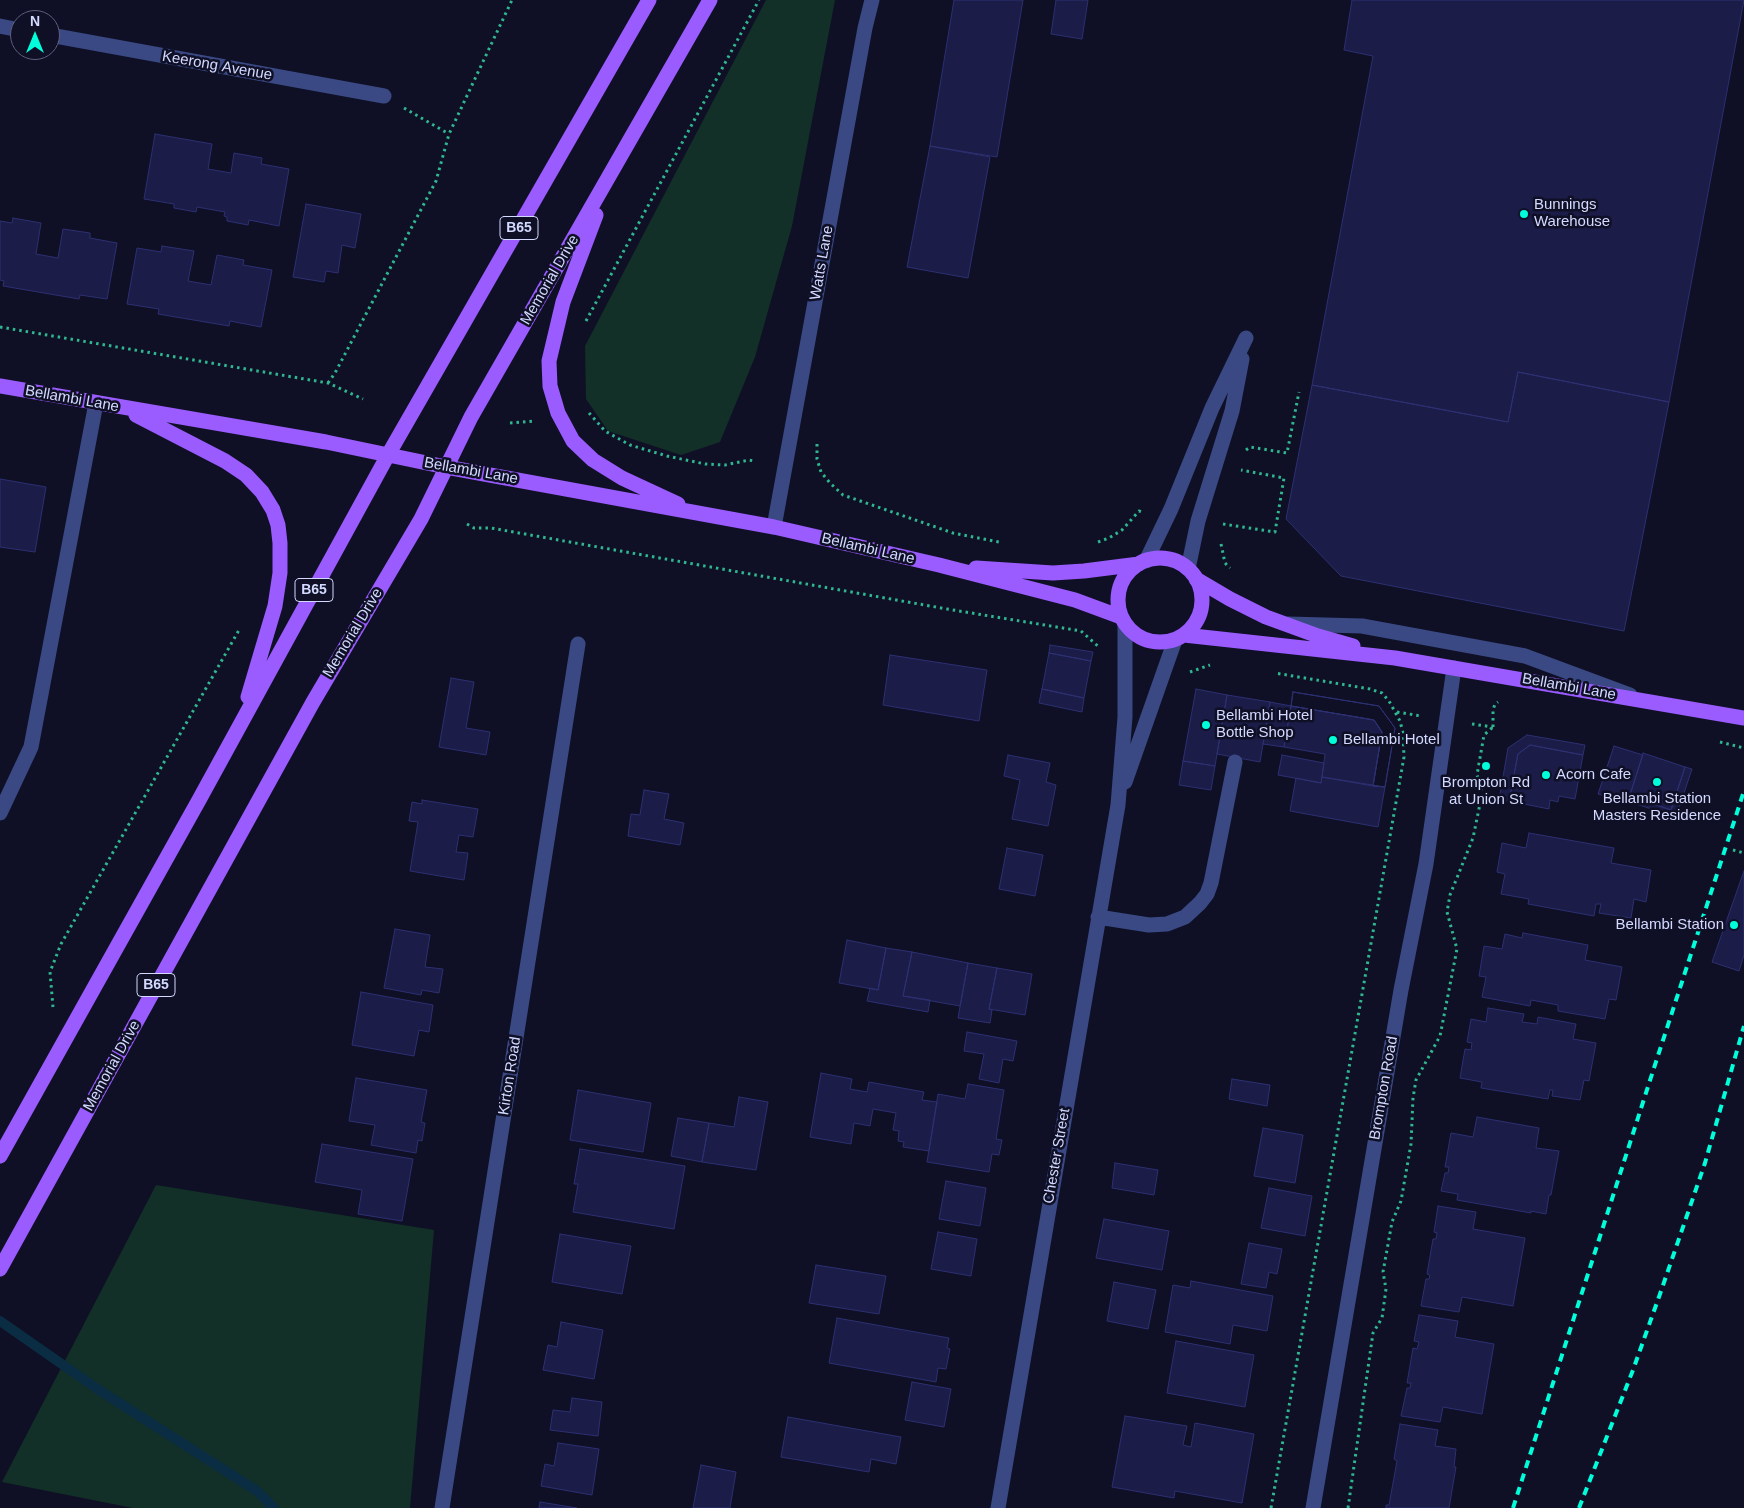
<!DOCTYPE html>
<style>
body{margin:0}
#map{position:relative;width:1744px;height:1508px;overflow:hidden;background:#0f1026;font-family:Arial,sans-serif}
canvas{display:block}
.north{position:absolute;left:10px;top:10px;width:50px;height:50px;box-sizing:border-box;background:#0f1026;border:1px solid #5d607d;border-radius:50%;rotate:0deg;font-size:14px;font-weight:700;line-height:20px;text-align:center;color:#d3d9ff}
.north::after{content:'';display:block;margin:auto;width:18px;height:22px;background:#00fedb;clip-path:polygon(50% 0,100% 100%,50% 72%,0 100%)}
</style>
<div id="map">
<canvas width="1744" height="1508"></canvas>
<div class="north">N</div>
</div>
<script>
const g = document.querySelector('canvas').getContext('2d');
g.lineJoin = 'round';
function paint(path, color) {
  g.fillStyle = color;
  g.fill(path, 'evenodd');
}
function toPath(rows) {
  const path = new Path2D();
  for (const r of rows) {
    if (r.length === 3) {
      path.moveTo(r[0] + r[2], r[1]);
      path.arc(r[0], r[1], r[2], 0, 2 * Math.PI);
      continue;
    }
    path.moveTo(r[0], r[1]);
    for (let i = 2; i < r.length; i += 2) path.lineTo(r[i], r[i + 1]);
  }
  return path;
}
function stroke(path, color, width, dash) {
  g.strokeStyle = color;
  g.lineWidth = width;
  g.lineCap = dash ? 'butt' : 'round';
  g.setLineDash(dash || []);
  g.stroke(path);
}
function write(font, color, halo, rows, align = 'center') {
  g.font = font + ' Arial,sans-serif';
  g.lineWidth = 5;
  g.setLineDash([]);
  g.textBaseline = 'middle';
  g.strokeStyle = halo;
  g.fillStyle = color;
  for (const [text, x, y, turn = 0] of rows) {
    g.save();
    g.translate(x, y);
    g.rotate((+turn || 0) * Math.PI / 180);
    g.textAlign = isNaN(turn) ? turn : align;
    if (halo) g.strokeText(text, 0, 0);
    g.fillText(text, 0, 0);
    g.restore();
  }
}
paint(toPath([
 [766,0,835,0,792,226,755,357,720,442,681,455,608,431,586,399,585,346],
 [156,1185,434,1230,410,1508,133,1508,2,1482]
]), '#123027');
stroke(toPath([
 [0,1321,99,1390,257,1491,274,1508]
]), '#0a2d43', 10);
const building = toPath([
 [954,0,1023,0,997,157,930,146,954,0],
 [1056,0,1088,0,1082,39,1051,34,1056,0],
 [1352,0,1744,0,1669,402,1518,372,1508,422,1312,385,1373,56,1344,50,1352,0],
 [155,134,212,144,208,169,231,173,234,153,262,158,261,164,289,169,279,226,249,220,248,225,227,221,227,217,224,216,225,212,197,207,196,212,174,208,174,204,144,199,155,134],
 [930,146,990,157,968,278,907,267,930,146],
 [306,204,361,214,355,248,342,245,338,273,326,271,324,282,293,277,306,204],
 [13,218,41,223,36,254,58,258,63,229,90,233,90,238,117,243,107,299,80,295,79,299,3,286,4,281,0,280,0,221,12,223,13,218],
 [162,246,194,251,188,281,211,285,217,255,244,260,243,265,272,270,261,327,230,321,229,326,158,314,159,309,127,304,137,248,161,252,162,246],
 [1518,372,1669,402,1624,631,1341,576,1286,519,1312,385,1508,422,1518,372],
 [0,479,46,487,35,552,0,547,0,479],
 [1050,645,1093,652,1091,661,1049,653,1050,645],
 [1049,653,1091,661,1084,698,1042,689,1049,653],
 [890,655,987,670,979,721,883,705,890,655],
 [451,678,474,682,466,728,490,732,486,755,439,747,451,678],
 [1042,689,1084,698,1082,712,1039,703,1042,689],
 [1196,689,1227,695,1215,766,1183,761,1196,689],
 [1293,692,1379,706,1395,728,1385,787,1373,786,1382,732,1374,720,1291,706,1293,692],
 [1293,692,1379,706,1395,728,1385,787,1373,786,1382,732,1374,720,1291,706,1293,692],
 [1227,695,1270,702,1260,762,1217,754,1227,695],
 [1270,702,1291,706,1284,747,1263,744,1270,702],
 [1291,706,1374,720,1382,732,1373,786,1322,777,1325,754,1284,747,1291,706],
 [1527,735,1585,745,1583,755,1530,745,1518,754,1509,801,1499,800,1508,748,1527,735],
 [1530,745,1583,755,1575,799,1559,796,1558,802,1550,800,1549,809,1509,801,1518,754,1530,745],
 [1614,746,1643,755,1627,803,1598,794,1614,746],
 [1643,753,1685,767,1671,810,1630,796,1643,753],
 [1008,755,1050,763,1046,782,1056,785,1048,826,1012,819,1020,780,1004,776,1008,755],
 [1282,755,1324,763,1321,783,1278,775,1282,755],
 [1183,761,1215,766,1211,790,1179,785,1183,761],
 [1685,767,1692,769,1676,817,1627,801,1630,796,1671,810,1685,767],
 [1322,777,1385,787,1378,827,1290,811,1296,778,1321,783,1322,777],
 [644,790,669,794,664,819,684,823,680,845,628,836,631,814,640,815,644,790],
 [422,800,478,809,473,837,459,835,456,852,468,853,464,880,410,871,418,822,409,821,412,802,422,804,422,800],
 [1529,833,1614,848,1611,863,1651,870,1646,902,1634,899,1631,918,1599,913,1601,904,1596,904,1594,916,1528,904,1529,899,1501,894,1505,874,1497,872,1502,843,1526,848,1529,833],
 [1007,848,1043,855,1035,896,999,889,1007,848],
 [1744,871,1744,955,1739,971,1712,962,1744,871],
 [395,929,430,935,425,967,443,969,439,993,422,990,421,995,384,988,395,929],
 [1523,933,1588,945,1585,960,1622,967,1616,1000,1609,999,1605,1019,1558,1011,1558,1005,1531,1000,1530,1006,1482,997,1486,977,1479,976,1484,946,1502,949,1505,934,1522,938,1523,933],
 [847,940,886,948,878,990,839,983,847,940],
 [886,948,912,952,903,996,930,1000,928,1012,867,1001,870,988,878,990,886,948],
 [912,952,968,963,960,1006,903,996,912,952],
 [968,963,997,968,989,1009,992,1010,990,1023,958,1018,968,963],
 [997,968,1032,974,1025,1015,989,1009,997,968],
 [361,992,433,1005,429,1032,419,1030,414,1056,352,1045,361,992],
 [1488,1008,1524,1014,1522,1022,1537,1024,1538,1017,1576,1024,1573,1039,1596,1043,1589,1081,1584,1080,1580,1100,1552,1096,1553,1090,1550,1090,1548,1099,1481,1088,1482,1082,1460,1078,1465,1049,1471,1050,1472,1043,1467,1042,1471,1019,1486,1022,1488,1008],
 [967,1032,1017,1041,1013,1061,1003,1059,999,1083,979,1079,984,1054,964,1051,967,1032],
 [821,1073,852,1079,850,1089,867,1092,869,1082,924,1092,922,1100,937,1102,929,1151,903,1147,904,1142,898,1141,899,1131,893,1130,896,1113,873,1109,870,1126,854,1123,851,1144,810,1137,821,1073],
 [356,1078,427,1090,421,1122,425,1123,422,1141,418,1140,416,1153,371,1145,375,1125,349,1121,356,1078],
 [1232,1079,1270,1085,1267,1106,1229,1099,1232,1079],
 [968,1084,1004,1090,996,1139,1002,1140,999,1155,992,1154,989,1172,927,1162,938,1094,965,1099,968,1084],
 [578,1090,651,1103,643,1152,570,1140,578,1090],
 [739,1097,768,1102,756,1170,702,1162,709,1123,734,1127,739,1097],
 [1477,1117,1539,1128,1536,1148,1559,1151,1551,1195,1549,1195,1546,1214,1531,1211,1531,1213,1457,1200,1458,1194,1441,1191,1445,1173,1448,1173,1449,1167,1445,1167,1451,1133,1473,1137,1477,1117],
 [678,1118,709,1123,702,1162,671,1156,678,1118],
 [1263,1128,1303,1135,1295,1183,1254,1176,1263,1128],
 [322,1144,413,1159,402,1221,358,1214,362,1190,315,1182,322,1144],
 [580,1149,685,1166,674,1229,573,1212,578,1184,574,1184,580,1149],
 [1115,1163,1158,1170,1154,1195,1112,1188,1115,1163],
 [946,1181,986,1188,980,1226,939,1219,946,1181],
 [1269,1188,1312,1196,1305,1236,1261,1228,1269,1188],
 [1438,1206,1476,1212,1473,1229,1525,1238,1513,1306,1462,1297,1459,1312,1421,1306,1426,1279,1429,1279,1430,1275,1427,1274,1433,1239,1436,1239,1437,1233,1434,1232,1438,1206],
 [1104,1219,1169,1231,1162,1270,1096,1258,1104,1219],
 [938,1232,977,1239,971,1276,931,1269,938,1232],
 [560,1234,631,1246,622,1294,552,1282,560,1234],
 [1249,1243,1282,1249,1277,1274,1269,1272,1266,1288,1241,1284,1249,1243],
 [816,1265,886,1276,879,1314,809,1303,816,1265],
 [1191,1281,1273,1296,1267,1331,1233,1325,1230,1344,1165,1332,1173,1285,1190,1288,1191,1281],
 [1114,1282,1156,1290,1148,1329,1107,1321,1114,1282],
 [1419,1315,1458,1321,1455,1337,1494,1344,1482,1414,1443,1407,1440,1422,1401,1416,1407,1388,1410,1388,1411,1383,1407,1383,1413,1348,1417,1349,1419,1342,1414,1341,1419,1315],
 [837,1318,949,1338,947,1348,950,1349,946,1369,938,1368,936,1382,829,1363,837,1318],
 [561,1322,603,1330,594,1379,543,1370,548,1345,557,1347,561,1322],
 [1176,1341,1254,1355,1245,1407,1167,1393,1176,1341],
 [912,1382,951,1389,944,1427,905,1420,912,1382],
 [572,1398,602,1402,598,1436,550,1430,553,1410,570,1412,572,1398],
 [1125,1416,1187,1426,1183,1445,1191,1447,1195,1423,1254,1434,1242,1503,1175,1491,1174,1498,1112,1487,1125,1416],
 [788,1417,901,1437,896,1464,871,1459,869,1472,781,1457,788,1417],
 [1400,1424,1438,1430,1435,1446,1456,1449,1454,1467,1456,1467,1449,1508,1386,1508,1386,1505,1389,1505,1397,1461,1394,1459,1400,1424],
 [558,1443,599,1449,592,1495,541,1486,545,1464,554,1466,558,1443],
 [701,1465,736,1472,730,1508,693,1508,701,1465],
 [540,1502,577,1508,539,1508,540,1502]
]);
paint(building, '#1b1c47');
stroke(building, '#2d3072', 1);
stroke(toPath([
 [404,108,449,134],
 [586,321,759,0],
 [0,327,328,383,363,399],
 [328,383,335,373,436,181,449,134,512,0],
 [589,413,605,431,630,445,667,456,705,464,725,465,749,460,754,461],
 [510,423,535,421],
 [817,444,817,459,821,472,830,483,843,495,953,533,999,542],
 [1246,450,1250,447,1287,453,1299,392],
 [467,524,474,528,491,528,947,609,1081,631,1100,648],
 [1223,524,1275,532,1284,478,1241,470],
 [1098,542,1109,538,1122,530,1139,511,1142,512],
 [1221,544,1225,563,1230,568],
 [1190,672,1210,665],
 [1397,712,1421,716],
 [1472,724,1493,727],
 [1493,727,1493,710,1495,704,1498,702],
 [1720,742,1744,748],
 [1733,850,1744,853],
 [53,1007,50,972,61,944,239,630],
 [1271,1508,1404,757,1403,733,1400,721,1389,701,1382,693,1370,689,1275,673],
 [1348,1508,1373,1333,1382,1318,1386,1289,1383,1272,1392,1222,1401,1201,1411,1144,1413,1098,1416,1080,1440,1036,1457,949,1447,912,1450,895,1473,838,1481,799,1482,791,1477,775,1484,735,1493,727]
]), '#2fb78f', 3, [2.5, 4]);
stroke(toPath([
 [0,26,20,30],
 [50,35,384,96],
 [774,527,865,28,872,0],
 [1146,561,1171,509,1212,408,1246,338],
 [1188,569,1198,521,1232,411,1242,359],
 [1288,624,1362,626,1525,656,1630,695],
 [1125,782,1175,640],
 [0,813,31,747,96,403],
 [1098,917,1149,925,1167,924,1185,917,1200,903,1207,894,1211,883,1235,762],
 [442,1508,578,644],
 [998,1508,1118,805,1125,717,1125,623],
 [1313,1508,1401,990,1426,864,1454,668]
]), '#3a4984', 15);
stroke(toPath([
 [596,215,563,302,549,361,550,386,558,413,573,441,593,460,622,478,678,504],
 [0,386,326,442,446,467,774,527,939,565,1075,600,1121,617],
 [136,415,225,461,246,475,262,492,273,510,278,525,280,543,280,573,275,606,248,697],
 [1160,600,42],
 [976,568,1053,573,1084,571,1139,564],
 [1196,579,1230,599,1266,617,1318,636,1353,646],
 [1184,635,1395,658,1744,718],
 [0,1156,199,800,388,455,649,0],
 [0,1269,313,702,421,519,471,417,710,0]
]), '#9a5bff', 15);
stroke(toPath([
 [1513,1508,1653,1071,1744,791],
 [1579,1508,1633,1370,1660,1294,1705,1163,1744,1026]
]), '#00fedb', 4, [8, 6]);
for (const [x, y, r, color] of [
 [1524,214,5,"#00fedb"],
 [1206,725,5,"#00fedb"],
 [1333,740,5,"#00fedb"],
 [1486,766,5,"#00fedb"],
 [1546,775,5,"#00fedb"],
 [1657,782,5,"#00fedb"],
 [1734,925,5,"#00fedb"]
]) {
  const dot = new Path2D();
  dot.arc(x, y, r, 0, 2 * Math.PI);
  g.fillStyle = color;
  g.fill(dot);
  stroke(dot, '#0f1026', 2);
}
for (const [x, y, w] of [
 [519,228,38],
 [314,590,38],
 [156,985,38]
]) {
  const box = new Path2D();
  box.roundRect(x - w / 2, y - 11.5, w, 23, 4);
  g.fillStyle = '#0f1026';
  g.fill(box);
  stroke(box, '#d3d9ff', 1);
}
write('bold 14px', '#d3d9ff', null, [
 ["B65",519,228],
 ["B65",314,590],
 ["B65",156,985]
]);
write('15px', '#d3d9ff', '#0f1026', [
 ["Keerong Avenue",217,66,10],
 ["Watts Lane",822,263,-80],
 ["Memorial Drive",550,280,-60],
 ["Bellambi Lane",72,399,10],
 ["Bellambi Lane",471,471,10],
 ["Bellambi Lane",868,549,13],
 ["Memorial Drive",353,633,-59],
 ["Bellambi Lane",1569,687,10],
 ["Memorial Drive",112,1066,-61],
 ["Kirton Road",510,1076,-81],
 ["Brompton Road",1384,1088,-80],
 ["Chester Street",1057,1156,-80]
]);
write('15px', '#d3d9ff', '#0f1026', [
 ["Bunnings",1534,205],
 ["Warehouse",1534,222],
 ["Bellambi Hotel",1216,716],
 ["Bottle Shop",1216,733],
 ["Bellambi Hotel",1343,740],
 ["Acorn Cafe",1556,775],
 ["Brompton Rd",1486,783,"center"],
 ["at Union St",1486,800,"center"],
 ["Bellambi Station",1657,799,"center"],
 ["Masters Residence",1657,816,"center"],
 ["Bellambi Station",1724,925,"right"]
], 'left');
</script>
